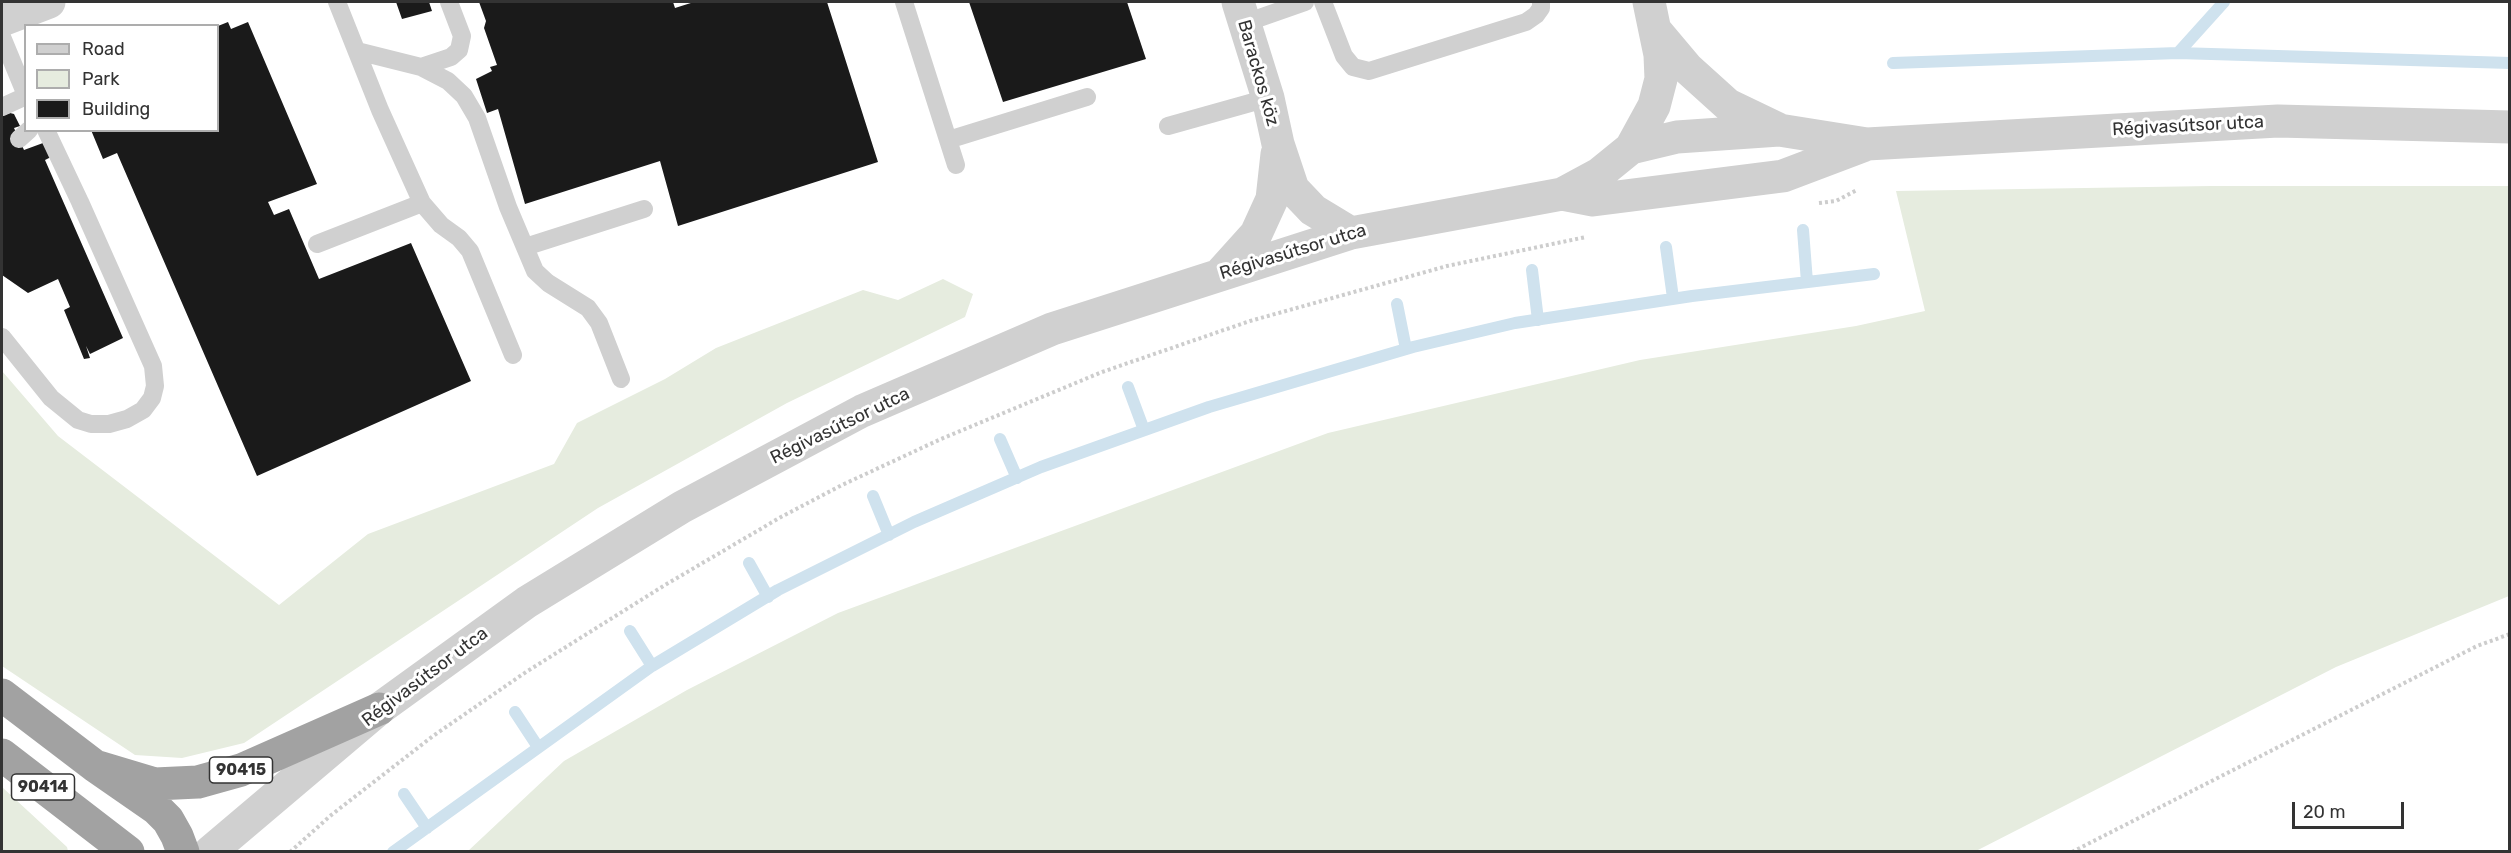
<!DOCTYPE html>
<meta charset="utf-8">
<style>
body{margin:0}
#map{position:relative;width:2511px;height:853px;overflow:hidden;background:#fff;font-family:Rubik,sans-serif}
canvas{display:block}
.frame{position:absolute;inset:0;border:3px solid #333;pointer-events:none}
.legend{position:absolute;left:24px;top:24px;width:195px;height:108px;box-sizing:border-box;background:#fff;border:2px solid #adadad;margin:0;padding:8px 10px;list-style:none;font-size:18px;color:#333}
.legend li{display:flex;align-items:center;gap:12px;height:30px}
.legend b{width:30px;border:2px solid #adadad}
.scale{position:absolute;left:2292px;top:802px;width:112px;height:27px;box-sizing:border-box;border:3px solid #333;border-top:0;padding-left:8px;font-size:18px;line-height:21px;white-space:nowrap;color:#333;-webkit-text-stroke:4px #fff;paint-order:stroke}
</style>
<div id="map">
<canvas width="2511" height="853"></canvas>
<div class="frame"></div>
<ul class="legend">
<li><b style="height:8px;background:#d0d0d0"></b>Road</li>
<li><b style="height:16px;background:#e6ecdf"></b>Park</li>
<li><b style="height:16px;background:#1a1a1a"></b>Building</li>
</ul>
<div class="scale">20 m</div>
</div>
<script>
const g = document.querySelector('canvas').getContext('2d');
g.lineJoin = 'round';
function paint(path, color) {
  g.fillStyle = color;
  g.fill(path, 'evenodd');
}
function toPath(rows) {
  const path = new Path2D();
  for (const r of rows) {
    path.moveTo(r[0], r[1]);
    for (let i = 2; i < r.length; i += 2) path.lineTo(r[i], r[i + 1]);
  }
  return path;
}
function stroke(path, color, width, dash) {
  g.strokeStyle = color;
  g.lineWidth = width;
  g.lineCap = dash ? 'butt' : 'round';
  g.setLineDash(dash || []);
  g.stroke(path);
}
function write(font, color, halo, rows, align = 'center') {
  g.font = font + ' Rubik,sans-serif';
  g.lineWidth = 6;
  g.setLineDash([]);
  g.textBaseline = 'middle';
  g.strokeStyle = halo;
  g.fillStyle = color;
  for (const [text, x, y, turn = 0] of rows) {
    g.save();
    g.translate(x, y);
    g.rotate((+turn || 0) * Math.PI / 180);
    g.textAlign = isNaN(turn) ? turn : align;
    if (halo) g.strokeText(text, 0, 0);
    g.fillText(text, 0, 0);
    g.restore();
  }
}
paint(toPath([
 [2211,186,2509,186,2509,596,2336,667,1976,851,468,851,564,761,687,690,838,613,1328,433,1640,360,1856,326,1925,311,1896,191],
 [943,279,973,294,965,317,787,403,598,508,244,743,182,758,135,755,2,666,2,371,58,436,279,605,368,534,554,464,577,423,665,379,716,348,863,290,898,300],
 [2,787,67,847,68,851,2,851]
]), '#e6ecdf');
stroke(toPath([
 [2178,53,2224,2],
 [1893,63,2178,53,2510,63],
 [1803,230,1807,282],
 [1666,247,1673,298],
 [1532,270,1538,320],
 [1397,304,1406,349],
 [1128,387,1144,430],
 [1000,439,1017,478],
 [873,496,889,535],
 [749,563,768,597],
 [630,631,652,666],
 [515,712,538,747],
 [404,794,427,828],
 [393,852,652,666,778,590,914,522,1041,467,1209,407,1413,347,1515,323,1692,296,1874,274]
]), '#cfe2ee', 12);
paint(toPath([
 [396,2,429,2,432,11,402,19],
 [479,2,673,2,675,8,694,2,827,2,878,162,678,226,660,161,525,204,498,109,487,113,476,79,492,71,490,67,497,65,484,28,486,21],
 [969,2,1127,2,1146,59,1003,102],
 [228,22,231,29,248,22,317,184,268,202,274,215,289,209,319,279,411,243,471,381,257,476,117,153,103,159,91,130,218,130,218,26],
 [10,113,14,114,20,126,14,128,24,150,43,143,51,157,45,160,123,338,90,354,86,346,90,358,84,359,64,310,70,307,58,279,28,293,2,275,2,116]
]), '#1a1a1a');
stroke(toPath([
 [1819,203,1836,201,1857,190],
 [290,852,330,816,433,736,526,672,665,585,781,517,842,485,941,439,1102,372,1250,321,1447,266,1586,237],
 [2072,852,2477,646,2510,634]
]), '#cdcdcd', 4, [3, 3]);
stroke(toPath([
 [337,2,380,110,422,203,441,225,459,238,470,251,513,355],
 [904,2,956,165],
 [1323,2,1344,56,1353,67,1369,71,1526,22,1536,15,1541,8,1541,2],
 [1245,23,1305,2],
 [2,37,26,95],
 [357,51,421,67,448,81,464,96,477,118,508,207,535,271,548,283,588,308,599,323,621,379],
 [421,67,451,57,459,50,462,36,449,2],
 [2,107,26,96],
 [1168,126,1268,98],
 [19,139,29,130],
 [948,140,1087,97],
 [317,244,422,203],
 [525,247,644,209],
 [2,337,51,398,78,420,91,424,109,424,127,419,143,410,152,398,155,386,153,366,80,202,46,130]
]), '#d0d0d0', 18);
stroke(toPath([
 [1238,2,1268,98,1278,144,1293,189,1313,210,1351,233],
 [2,20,49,2],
 [1655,30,1687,68,1728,105,1778,129],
 [1631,148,1654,106,1661,79,1660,55,1649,2],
 [1562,194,1593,200,1783,176,1865,145],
 [1220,274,1256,234,1272,199,1277,154],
 [210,852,379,709,527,602,682,507,862,411,1052,329,1351,233,1562,194,1599,174,1631,148,1677,137,1779,130,1867,144,2278,121,2510,127]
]), '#d0d0d0', 33);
stroke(toPath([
 [2,695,95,766,157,809,168,820,177,836,183,852],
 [2,755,128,852],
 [95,766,155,784,198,782,241,770,379,709]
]), '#a2a2a2', 33);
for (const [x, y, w] of [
 [241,770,63],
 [43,787,63]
]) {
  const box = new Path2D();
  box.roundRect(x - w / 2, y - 13, w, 26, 4.5);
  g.fillStyle = '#fff';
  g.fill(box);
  stroke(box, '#333', 1.5);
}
write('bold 16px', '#333', null, [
 ["90415",241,770],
 ["90414",43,787]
]);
write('18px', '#333', '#fff', [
 ["Barackos köz",1258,73,74],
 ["Régivasútsor utca",2188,126,-3],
 ["Régivasútsor utca",1293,252,-17],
 ["Régivasútsor utca",840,426,-26],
 ["Régivasútsor utca",425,677,-37]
]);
</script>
